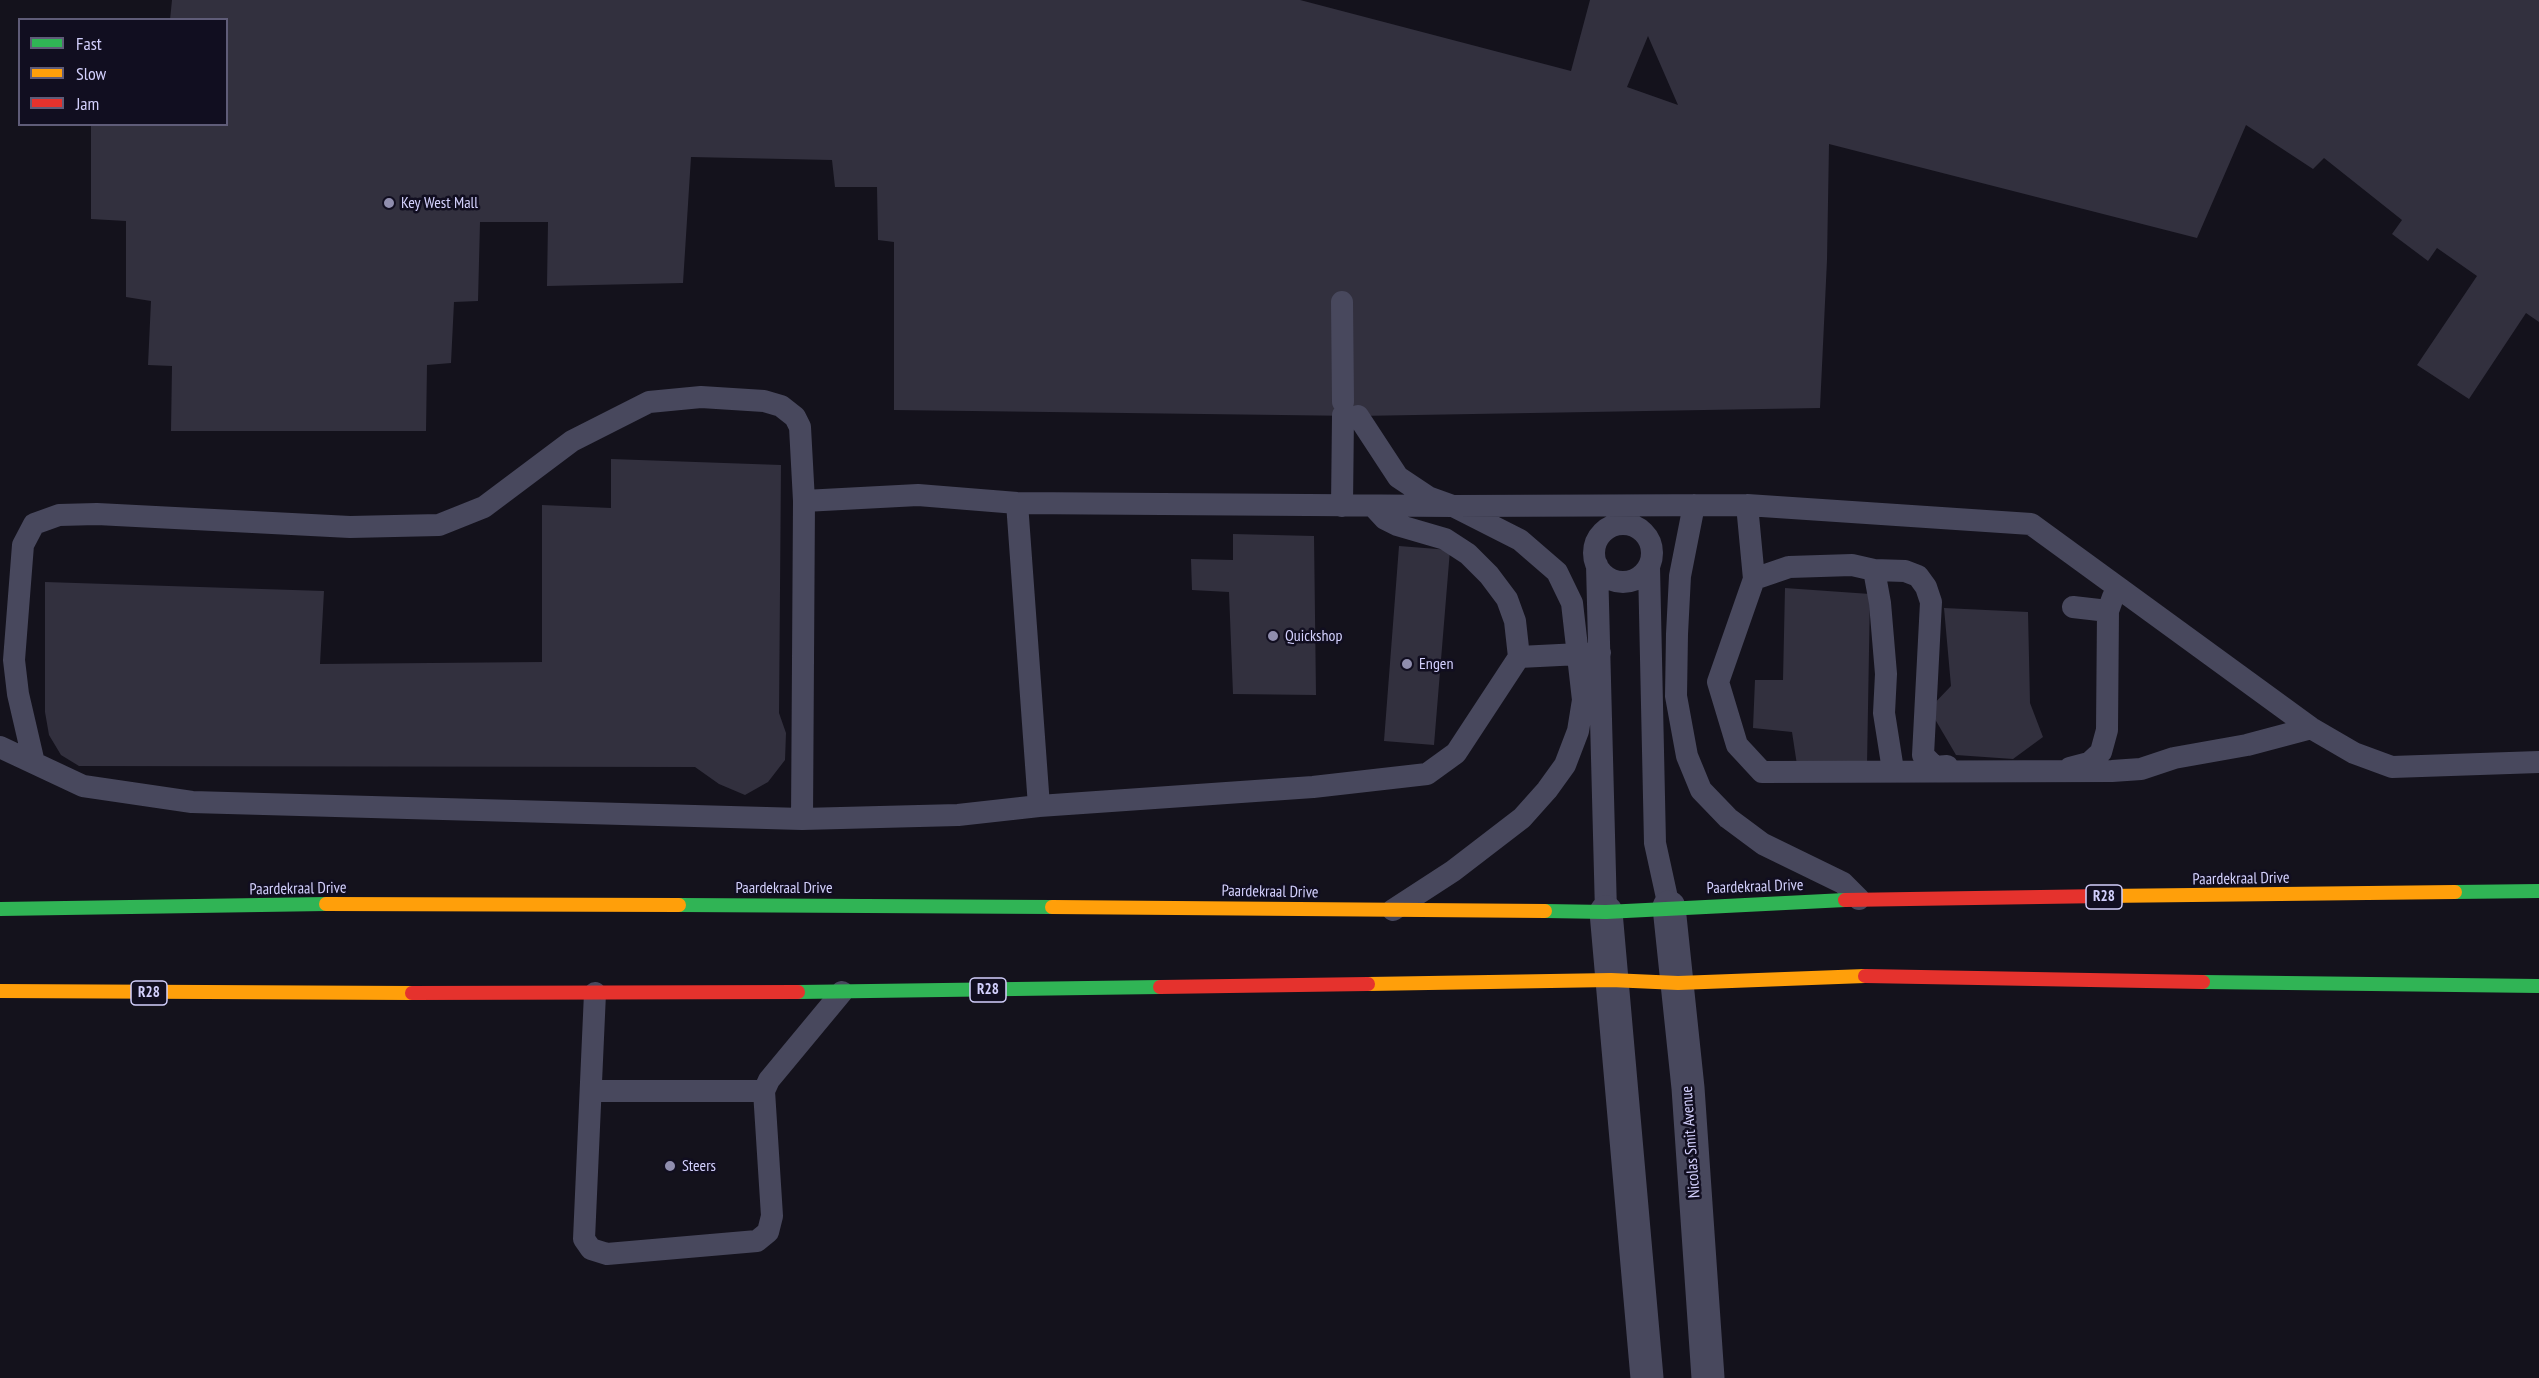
<!DOCTYPE html>
<style>
body{margin:0}
#map{position:relative;width:2539px;height:1378px;overflow:hidden;background:#14121c;font-family:"PT Sans Narrow",sans-serif}
canvas{display:block}
.legend{position:absolute;left:18px;top:18px;width:210px;height:108px;box-sizing:border-box;background:#110e20;border:2px solid #5f5c78;margin:0;padding:8px 10px;list-style:none;font-size:18px;color:#d3d0fd}
.legend li{display:flex;align-items:center;gap:12px;height:30px}
.legend b{width:30px;border:2px solid #5f5c78}
</style>
<div id="map">
<canvas width="2539" height="1378"></canvas>
<ul class="legend">
<li><b style="height:8px;background:#30b455"></b>Fast</li>
<li><b style="height:8px;background:#ff9f0a"></b>Slow</li>
<li><b style="height:8px;background:#e5322d"></b>Jam</li>
</ul>
</div>
<script>
const g = document.querySelector('canvas').getContext('2d');
g.lineJoin = 'round';
function paint(path, color) {
  g.fillStyle = color;
  g.fill(path, 'evenodd');
}
function toPath(rows) {
  const path = new Path2D();
  for (const r of rows) {
    if (r.length === 3) {
      path.moveTo(r[0] + r[2], r[1]);
      path.arc(r[0], r[1], r[2], 0, 2 * Math.PI);
      continue;
    }
    path.moveTo(r[0], r[1]);
    for (let i = 2; i < r.length; i += 2) path.lineTo(r[i], r[i + 1]);
  }
  return path;
}
function stroke(path, color, width, dash) {
  g.strokeStyle = color;
  g.lineWidth = width;
  g.lineCap = dash ? 'butt' : 'round';
  g.setLineDash(dash || []);
  g.stroke(path);
}
function write(font, color, halo, rows, align = 'center') {
  g.font = font + ' "PT Sans Narrow",sans-serif';
  g.lineWidth = 5;
  g.setLineDash([]);
  g.textBaseline = 'middle';
  g.strokeStyle = halo;
  g.fillStyle = color;
  for (const [text, x, y, turn = 0] of rows) {
    g.save();
    g.translate(x, y);
    g.rotate((+turn || 0) * Math.PI / 180);
    g.textAlign = isNaN(turn) ? turn : align;
    if (halo) g.strokeText(text, 0, 0);
    g.fillText(text, 0, 0);
    g.restore();
  }
}
paint(toPath([
 [172,0,1300,0,1571,71,1590,0,2539,0,2539,322,2526,313,2469,399,2417,365,2477,276,2437,248,2428,261,2392,234,2402,220,2324,158,2313,169,2246,125,2197,238,1829,144,1827,260,1820,408,1358,416,894,410,894,242,878,240,877,187,835,187,832,160,691,157,683,283,547,286,548,222,480,222,478,301,454,302,451,363,427,365,426,431,171,431,172,366,148,365,151,301,126,297,126,221,91,219,91,124,226,124,226,20,170,20],
 [1648,36,1678,105,1627,87],
 [611,459,781,465,779,713,786,733,785,760,768,782,745,795,719,784,695,767,79,766,61,755,49,735,45,712,45,582,324,591,320,664,542,662,542,505,611,508],
 [1233,534,1314,536,1316,695,1233,694,1229,592,1192,590,1191,559,1233,560],
 [1399,546,1450,550,1434,745,1384,741],
 [1785,588,1870,594,1867,765,1797,765,1792,732,1753,728,1755,680,1783,680],
 [1944,608,2028,612,2030,703,2043,737,2013,759,1956,755,1929,709,1951,686]
]), '#32303e');
stroke(toPath([
 [1342,302,1343,402],
 [1358,416,1398,477,1428,497,1453,506,1747,505,1754,579,1718,682,1737,745,1762,772,2112,771,2141,769,2174,758,2247,745,2311,728],
 [804,501,918,495,1017,503,1453,506,1520,540,1557,572,1572,603,1583,700,1578,731,1565,765,1547,790,1522,818,1453,871,1393,910],
 [1017,503,1039,806],
 [1694,505,1680,576,1677,634,1676,696,1687,756,1701,790,1728,818,1763,844,1843,883,1859,899],
 [1747,505,2031,524,2311,728,2354,753,2392,767,2539,762],
 [1342,506,1343,415],
 [1373,506,1385,519,1397,525,1445,539,1468,554,1489,575,1507,599,1515,621,1519,657],
 [1623,553,29],
 [1597,565,1606,912],
 [1649,566,1655,843,1669,907],
 [1874,570,1905,571,1918,576,1926,587,1931,602,1923,755,1935,767,1947,766],
 [1754,579,1789,567,1852,565,1874,570,1880,603,1886,674,1884,713,1893,770],
 [2073,607,2108,611,2113,597],
 [0,747,34,763,83,786,192,802,802,819,804,501,800,427,795,417,781,406,764,401,701,397,649,402,572,441,484,507,439,525,350,527,97,514,59,515,34,524,23,545,14,660,18,694,34,763],
 [2070,768,2089,763,2101,752,2107,730,2108,611],
 [802,819,958,815,1039,806,1313,787,1427,774,1456,753,1519,657,1600,653],
 [595,993,584,1239,591,1249,607,1254,757,1241,768,1232,772,1216,764,1091,769,1080,842,992],
 [591,1091,764,1091]
]), '#48485d', 22);
stroke(toPath([
 [1669,907,1688,1088,1708,1378],
 [1606,912,1647,1378]
]), '#48485d', 33);
stroke(toPath([
 [2455,892,2539,891],
 [679,905,1052,907],
 [0,909,326,904],
 [1545,911,1606,912,1845,900],
 [2203,982,2539,986],
 [798,992,1160,987]
]), '#30b455', 14);
stroke(toPath([
 [2105,896,2455,892],
 [326,904,679,905],
 [1052,907,1545,911],
 [1368,984,1611,980,1678,983,1865,976],
 [0,991,412,993]
]), '#ff9f0a', 14);
stroke(toPath([
 [1845,900,2105,896],
 [1865,976,2203,982],
 [1160,987,1368,984],
 [412,993,798,992]
]), '#e5322d', 14);
for (const [x, y, r, color] of [
 [389,203,6,"#908eae"],
 [1273,636,6,"#908eae"],
 [1407,664,6,"#908eae"],
 [670,1166,6,"#908eae"]
]) {
  const dot = new Path2D();
  dot.arc(x, y, r, 0, 2 * Math.PI);
  g.fillStyle = color;
  g.fill(dot);
  stroke(dot, '#110e20', 2);
}
for (const [x, y, w] of [
 [2104,897,36],
 [988,990,36],
 [149,993,36]
]) {
  const box = new Path2D();
  box.roundRect(x - w / 2, y - 12, w, 24, 4.5);
  g.fillStyle = '#110e20';
  g.fill(box);
  stroke(box, '#d3d0fd', 1.5);
}
write('bold 15px', '#d3d0fd', null, [
 ["R28",2104,897],
 ["R28",988,990],
 ["R28",149,993]
]);
write('16px', '#d3d0fd', '#110e20', [
 ["Key West Mall",401,203],
 ["Quickshop",1285,636],
 ["Engen",1419,664],
 ["Steers",682,1166]
], 'left');
write('16px', '#d3d0fd', '#110e20', [
 ["Paardekraal Drive",2241,879,-1],
 ["Paardekraal Drive",1755,887,-2],
 ["Paardekraal Drive",784,888],
 ["Paardekraal Drive",298,889,-1],
 ["Paardekraal Drive",1270,892,1],
 ["Nicolas Smit Avenue",1691,1142,-94]
]);
</script>
